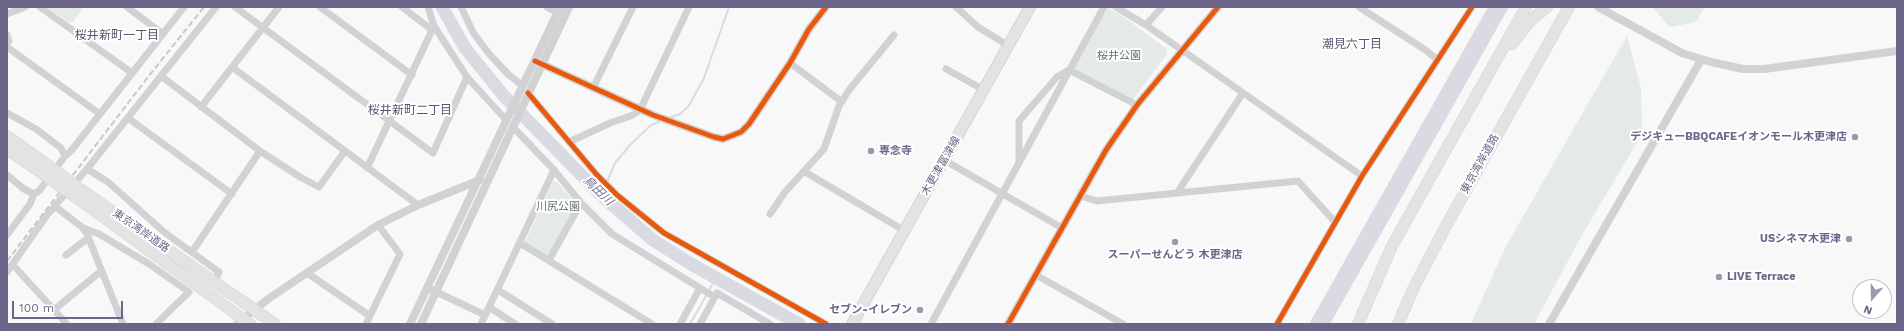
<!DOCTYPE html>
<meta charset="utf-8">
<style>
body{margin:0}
#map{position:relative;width:1904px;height:331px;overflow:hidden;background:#f7f8f7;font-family:"Work Sans",sans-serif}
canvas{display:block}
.frame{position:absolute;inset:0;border:8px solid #6d6589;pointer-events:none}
.north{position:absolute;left:1852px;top:279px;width:40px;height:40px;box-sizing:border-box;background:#fff;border:1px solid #c5c1d0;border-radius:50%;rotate:200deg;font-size:11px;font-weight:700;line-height:16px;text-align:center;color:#6d6589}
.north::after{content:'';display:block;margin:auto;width:14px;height:18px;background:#9d98b0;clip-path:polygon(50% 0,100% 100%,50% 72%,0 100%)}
.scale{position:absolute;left:12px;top:301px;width:111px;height:18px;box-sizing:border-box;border:2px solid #6d6589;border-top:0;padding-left:5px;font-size:12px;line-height:14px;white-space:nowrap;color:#6d6589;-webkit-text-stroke:3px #fff;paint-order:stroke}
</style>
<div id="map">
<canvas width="1904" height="331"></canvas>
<div class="frame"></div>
<div class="north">N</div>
<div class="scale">100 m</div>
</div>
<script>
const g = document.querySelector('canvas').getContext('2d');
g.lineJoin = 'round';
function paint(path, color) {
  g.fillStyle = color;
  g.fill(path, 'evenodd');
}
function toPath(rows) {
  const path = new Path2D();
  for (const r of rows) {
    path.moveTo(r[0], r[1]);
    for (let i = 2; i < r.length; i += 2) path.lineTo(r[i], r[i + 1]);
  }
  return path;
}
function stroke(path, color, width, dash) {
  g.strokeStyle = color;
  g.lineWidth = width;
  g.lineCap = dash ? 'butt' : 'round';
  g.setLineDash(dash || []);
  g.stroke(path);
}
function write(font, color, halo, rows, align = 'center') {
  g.font = font + ' "Work Sans","Noto Sans JP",sans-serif';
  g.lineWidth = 4;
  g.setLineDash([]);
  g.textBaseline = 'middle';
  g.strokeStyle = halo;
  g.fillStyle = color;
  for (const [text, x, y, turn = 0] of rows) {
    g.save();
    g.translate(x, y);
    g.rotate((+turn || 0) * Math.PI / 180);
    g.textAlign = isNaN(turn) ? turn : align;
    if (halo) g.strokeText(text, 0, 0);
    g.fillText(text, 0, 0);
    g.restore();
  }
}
paint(toPath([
 [47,7,84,7,73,22,68,22],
 [1652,7,1705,7,1696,22,1670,27],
 [1108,8,1121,15,1167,49,1167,54,1132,101,1073,71,1074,66],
 [1627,36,1641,88,1642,134,1582,235,1534,324,1471,324,1505,248],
 [556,181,576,203,576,206,549,254,546,255,526,244,525,242,553,182]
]), '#e4eae6');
paint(toPath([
 [1488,7,1509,7,1330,324,1309,324]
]), '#dadae2');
stroke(toPath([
 [669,118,680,114,688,107,704,78,729,7],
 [607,182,615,163,630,145,651,125,661,121],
 [602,196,606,186],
 [690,324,716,278]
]), '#dadae2', 2);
stroke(toPath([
 [442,7,465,48,504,96,602,196,653,240,691,264,799,324]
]), '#dadae2', 13);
const primary = toPath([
 [852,324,1030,7]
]);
const trunk = toPath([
 [1512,44,1531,20,1547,7],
 [7,136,49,166],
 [7,149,43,174],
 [80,189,275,324],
 [74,196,250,324],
 [1358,324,1392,246,1526,7],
 [1398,324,1415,285,1446,226,1569,7]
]);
stroke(primary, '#d4d3d6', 12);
stroke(trunk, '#d5d5d6', 12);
stroke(toPath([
 [40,7,132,73],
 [127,7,163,34],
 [235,7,433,153,467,77],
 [320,7,412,75],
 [402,7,432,30],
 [428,7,434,26,467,77,507,121],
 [461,7,474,34,490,55,509,75,523,86],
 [547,7,557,12],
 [956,7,978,27,1009,46],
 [1116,7,1146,25,1362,176],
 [1359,7,1424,49,1437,59],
 [7,14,25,7],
 [1146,25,1162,7],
 [7,35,9,41,7,43],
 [7,47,100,114],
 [790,63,842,102],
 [232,67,418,205],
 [946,69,984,90],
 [161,76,260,151,300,177,319,187,345,151],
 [593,88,633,7],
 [528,93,597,175,617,195,664,233,826,324],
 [201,107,279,7],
 [7,113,36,129,61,148,65,156],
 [128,118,232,194],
 [513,127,554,170,581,203,612,234,700,288,680,324],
 [569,142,610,123,633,115,640,110,689,7],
 [944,160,1062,228],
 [1019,162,1019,121,1057,77,1069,70,1137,105],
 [367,168,434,26],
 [87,169,108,182,164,232,219,272,215,281],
 [805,172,905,231],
 [7,175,24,189,34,194],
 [1177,193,1243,93],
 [1081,196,1097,201,1298,181,1335,222],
 [56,207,83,228,87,234,123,324],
 [770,214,785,192,824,149,839,106,849,90,894,35],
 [83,228,99,234,149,264,189,292,156,324],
 [7,235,30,204,34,194,39,191,65,156,71,151,184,7],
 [520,243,652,324],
 [192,252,260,151],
 [66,255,88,238],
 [549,260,581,203],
 [13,265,66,323,65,324],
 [7,272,47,215,87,169,216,7],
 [307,273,370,316],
 [1036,275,1123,324],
 [428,288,485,315],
 [700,288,715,297],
 [498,290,552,324],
 [489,307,515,324],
 [54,310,101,271],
 [366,324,400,254,378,225],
 [481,324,554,170],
 [700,324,717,293,770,324],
 [931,324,1104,7],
 [1277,324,1362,176,1472,7]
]), '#d2d1d3', 7);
stroke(toPath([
 [1598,7,1682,53,1711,62,1743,69,1764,69,1897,51],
 [535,61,653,115,714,137,723,139,741,132,749,124,790,63,809,29,826,7],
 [237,324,268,299,378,225,418,205,480,180],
 [410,324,560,7],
 [421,324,569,7],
 [1008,324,1106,150,1137,105,1218,7],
 [1549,324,1701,60]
]), '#d2d1d3', 8);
stroke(primary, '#e3e3e4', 10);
stroke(trunk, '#e3e3e4', 11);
stroke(toPath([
 [7,261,148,77,204,7]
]), '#c8c8ca', 2, [6, 3]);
const trunkBridge = toPath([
 [49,166,80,189],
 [43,174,74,196]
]);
stroke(trunkBridge, '#d5d5d6', 12, []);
stroke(trunkBridge, '#e3e3e4', 11);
stroke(toPath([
 [535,61,653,115,714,137,723,139,741,132,749,124,790,63,809,29,826,7],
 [528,93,597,175,617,195,664,233,826,324],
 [1008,324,1106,150,1137,105,1218,7],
 [1277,324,1362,176,1472,7]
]), '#e8590c', 5);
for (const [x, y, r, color] of [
 [1855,137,4,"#9d98b0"],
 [871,151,4,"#9d98b0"],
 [1849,239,4,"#9d98b0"],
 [1175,242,4,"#9d98b0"],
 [1719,277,4,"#9d98b0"],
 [920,310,4,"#9d98b0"]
]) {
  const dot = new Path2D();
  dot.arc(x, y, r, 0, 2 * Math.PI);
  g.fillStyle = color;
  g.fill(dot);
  stroke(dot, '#fff', 1.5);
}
write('11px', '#607a70', '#fff', [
 ["桜井公園",1119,56],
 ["川尻公園",558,207]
]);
write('bold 11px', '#6d6589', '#fff', [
 ["デジキューBBQCAFEイオンモール木更津店",1847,137],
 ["専念寺",879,151,"left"],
 ["USシネマ木更津",1841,239],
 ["スーパーせんどう 木更津店",1175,255,"center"],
 ["LIVE Terrace",1727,277,"left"],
 ["セブン-イレブン",912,310]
], 'right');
write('11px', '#6d6589', '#fff', [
 ["東京湾岸道路",1480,164,-61],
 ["木更津富津線",941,166,-60],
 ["東京湾岸道路",141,231,35]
]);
write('12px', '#5a536e', '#fff', [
 ["桜井新町一丁目",117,35],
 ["潮見六丁目",1352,44],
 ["桜井新町二丁目",410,110]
]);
write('italic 12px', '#726f9b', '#fff', [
 ["鳥田川",598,191,44]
]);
</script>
